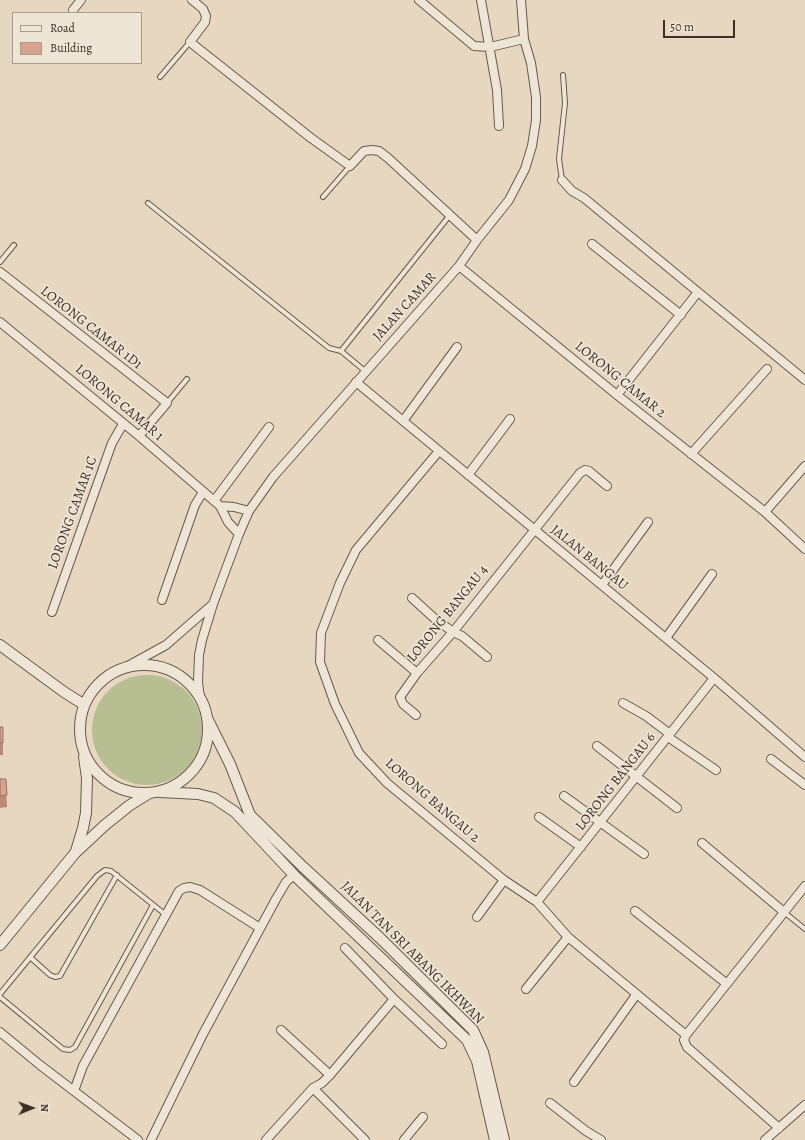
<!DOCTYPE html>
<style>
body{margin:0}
#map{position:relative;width:805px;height:1140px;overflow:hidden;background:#e7d7c0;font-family:Alegreya,serif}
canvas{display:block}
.legend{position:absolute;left:12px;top:12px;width:130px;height:52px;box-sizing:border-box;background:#efe5d6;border:1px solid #a89c90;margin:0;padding:5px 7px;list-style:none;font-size:12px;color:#3e2f26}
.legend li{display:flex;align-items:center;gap:8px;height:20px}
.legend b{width:20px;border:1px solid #a89c90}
.north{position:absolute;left:12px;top:1088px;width:40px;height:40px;-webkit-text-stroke:3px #efe5d6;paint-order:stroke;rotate:89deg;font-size:11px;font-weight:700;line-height:16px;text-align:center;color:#3e2f26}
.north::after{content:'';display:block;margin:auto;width:14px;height:18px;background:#3e2f26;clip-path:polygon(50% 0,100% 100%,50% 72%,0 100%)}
.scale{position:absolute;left:663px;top:20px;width:72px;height:18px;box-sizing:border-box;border:2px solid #3e2f26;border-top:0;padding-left:5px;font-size:12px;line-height:14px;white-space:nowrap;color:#3e2f26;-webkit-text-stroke:3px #efe5d6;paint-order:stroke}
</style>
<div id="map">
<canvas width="805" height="1140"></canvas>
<ul class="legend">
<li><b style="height:5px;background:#efe5d6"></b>Road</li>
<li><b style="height:11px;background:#d9a28c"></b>Building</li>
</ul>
<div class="north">N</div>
<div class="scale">50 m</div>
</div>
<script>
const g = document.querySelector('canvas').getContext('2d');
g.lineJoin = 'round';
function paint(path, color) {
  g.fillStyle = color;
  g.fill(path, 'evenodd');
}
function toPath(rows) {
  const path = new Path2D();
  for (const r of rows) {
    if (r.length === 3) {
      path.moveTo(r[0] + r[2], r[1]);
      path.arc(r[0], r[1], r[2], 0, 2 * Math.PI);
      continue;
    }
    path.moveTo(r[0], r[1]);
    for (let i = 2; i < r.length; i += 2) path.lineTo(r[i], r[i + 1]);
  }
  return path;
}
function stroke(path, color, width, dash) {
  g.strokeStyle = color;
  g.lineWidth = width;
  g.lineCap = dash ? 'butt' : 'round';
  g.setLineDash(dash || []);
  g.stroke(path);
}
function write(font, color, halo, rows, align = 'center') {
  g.font = font + ' Alegreya,serif';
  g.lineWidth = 3.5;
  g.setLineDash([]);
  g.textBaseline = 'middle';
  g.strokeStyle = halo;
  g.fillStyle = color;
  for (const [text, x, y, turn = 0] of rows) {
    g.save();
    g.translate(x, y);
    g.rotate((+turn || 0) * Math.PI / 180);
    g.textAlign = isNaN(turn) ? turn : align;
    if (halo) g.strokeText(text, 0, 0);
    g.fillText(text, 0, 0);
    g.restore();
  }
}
paint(toPath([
 [147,730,55]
]), '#b6be92');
const service = toPath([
 [160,77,190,42],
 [562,180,559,159,565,103,563,75],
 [323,197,350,166],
 [148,203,329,348,341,351,365,371],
 [0,262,14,245],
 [341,351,450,215],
 [167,403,187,379],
 [784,912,805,929],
 [30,957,50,975,55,977,60,976,117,875],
 [0,994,97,876,105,870,111,871,166,915],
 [0,997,63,1049,70,1050,75,1047,153,905]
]);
const minor = toPath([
 [192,0,203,9,206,16,205,22,190,42,311,138,350,166,364,151,372,150,379,151,388,158,477,240],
 [419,0,474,46,490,47,524,39],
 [481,0,497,90,499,126],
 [73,10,81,0],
 [562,180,572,191,584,198,698,292],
 [592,244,681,315],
 [459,266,617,395,765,512,805,549],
 [0,272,167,403,139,436],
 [0,322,139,436,220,506,228,522,239,534],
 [356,382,714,678,805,757],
 [617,395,698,292,805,380],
 [403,421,457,347],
 [439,451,356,550,340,583,321,633,320,662,335,704,359,753,387,783,504,880,537,902,568,937,686,1035],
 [691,454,767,369],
 [468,475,510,419],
 [214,501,269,427],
 [220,506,234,507,249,511],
 [765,512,805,466],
 [602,585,648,522],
 [412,598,434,618,453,632,462,636,487,657],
 [162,600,195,505,203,492],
 [52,612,112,443,123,424],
 [666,638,712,574],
 [378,640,417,673],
 [126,667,166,645,213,604],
 [200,698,198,682,199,655,202,640,213,604,239,534,249,511,273,477,459,266,477,240,509,200,525,169,532,146,536,120,536,97,531,63,524,39,521,0],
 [623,703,646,716,670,734],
 [416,715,403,704,400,697,417,673,453,632,580,473,585,470,589,471,607,486],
 [668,737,716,770],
 [597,746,677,808],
 [771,759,805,785],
 [564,796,644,854],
 [539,817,581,847],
 [702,843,784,912],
 [537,902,714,678],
 [635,911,727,984],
 [477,917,504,880],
 [345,948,394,999,442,1044],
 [526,989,568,937],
 [281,1030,330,1075],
 [0,1032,40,1065,74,1091],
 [574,1082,636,995],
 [313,1088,365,1140],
 [550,1103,586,1131,601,1140],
 [779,1128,687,1047,684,1040,686,1035,805,886],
 [138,1140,74,1091,83,1066,179,891,184,888,190,887,200,890,260,928],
 [151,1140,203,1034,276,899,286,882,294,875],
 [266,1140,313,1088,322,1083,330,1075,394,999],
 [404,1140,423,1117],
 [765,1140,805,1105]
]);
const tertiary = toPath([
 [0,645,64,692,83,704],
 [144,729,64],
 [207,718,230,764,250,815,302,866,380,938,473,1030,483,1052,504,1140],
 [160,792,198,794,214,798,235,812,294,875,467,1040,477,1061,495,1140],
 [76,851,83,828,86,813,87,778,84,757],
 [0,945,75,853,105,825,130,805,148,794]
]);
stroke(service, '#68594c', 6);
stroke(minor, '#68594c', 10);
stroke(tertiary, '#68594c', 12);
stroke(service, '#efe5d6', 4);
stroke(minor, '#efe5d6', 8);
stroke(tertiary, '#efe5d6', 10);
paint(toPath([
 [0,727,3,727,3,755,0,755],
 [0,779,6,779,7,807,0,808]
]), '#bb8b78');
const building = toPath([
 [0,727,3,727,3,743,0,743,0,727],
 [0,779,6,779,7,795,0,796,0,779]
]);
paint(building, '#d9a28c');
stroke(building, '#987162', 1);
write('14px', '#3e2f26', '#efe5d6', [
 ["JALAN CAMAR",405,307,-48],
 ["LORONG CAMAR 1D1",91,328,38],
 ["LORONG CAMAR 2",620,380,39],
 ["LORONG CAMAR 1",119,403,40],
 ["LORONG CAMAR 1C",73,513,-70],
 ["JALAN BANGAU",589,558,39],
 ["LORONG BANGAU 4",448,614,-51],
 ["LORONG BANGAU 6",616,782,-52],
 ["LORONG BANGAU 2",432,801,41],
 ["JALAN TAN SRI ABANG IKHWAN",412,953,45]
]);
</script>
